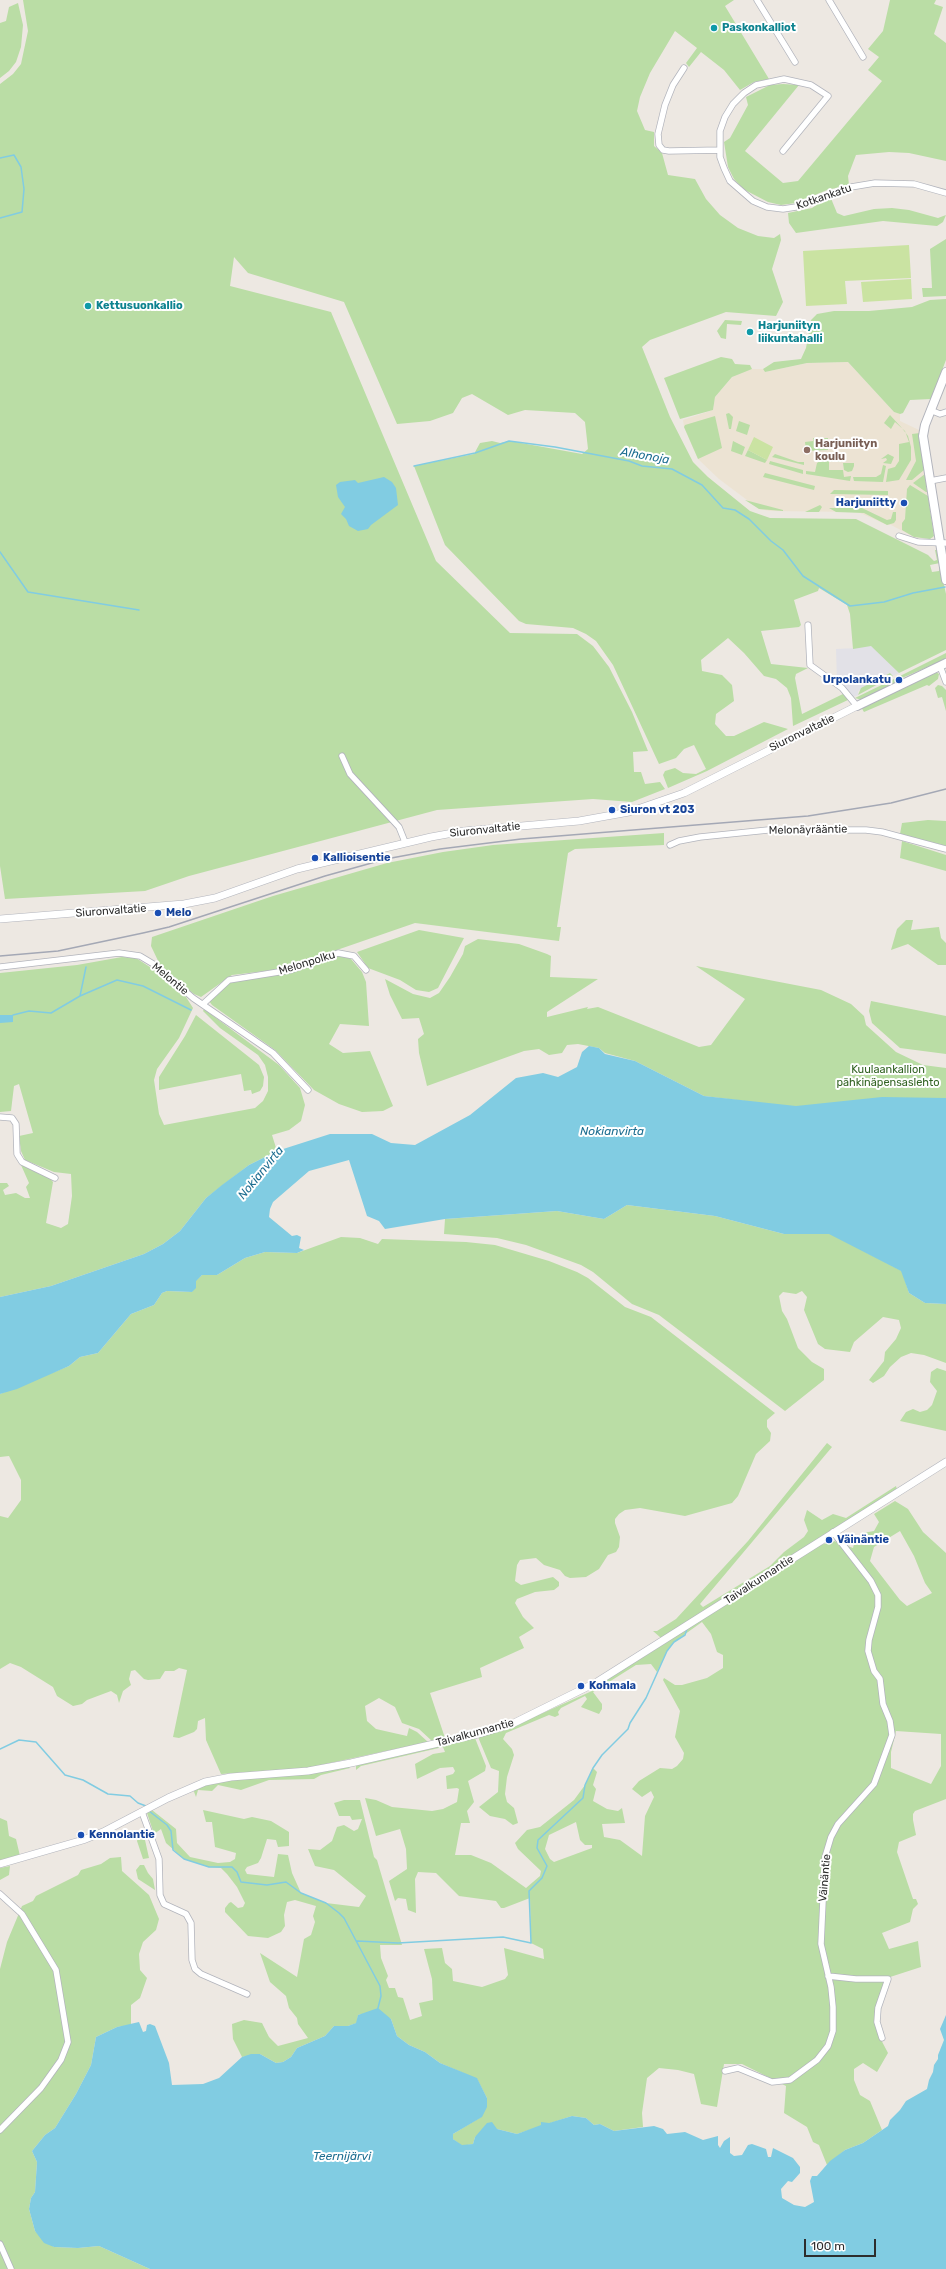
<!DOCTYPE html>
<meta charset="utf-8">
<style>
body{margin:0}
#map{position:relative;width:946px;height:2269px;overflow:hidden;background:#ede8e2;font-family:Rubik,sans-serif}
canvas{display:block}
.scale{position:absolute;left:804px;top:2239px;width:72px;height:18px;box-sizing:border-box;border:2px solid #2d2d2d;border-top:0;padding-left:5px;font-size:12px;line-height:14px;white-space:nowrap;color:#2d2d2d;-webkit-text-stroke:3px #fff;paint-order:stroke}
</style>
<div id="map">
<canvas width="946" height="2269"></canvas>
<div class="scale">100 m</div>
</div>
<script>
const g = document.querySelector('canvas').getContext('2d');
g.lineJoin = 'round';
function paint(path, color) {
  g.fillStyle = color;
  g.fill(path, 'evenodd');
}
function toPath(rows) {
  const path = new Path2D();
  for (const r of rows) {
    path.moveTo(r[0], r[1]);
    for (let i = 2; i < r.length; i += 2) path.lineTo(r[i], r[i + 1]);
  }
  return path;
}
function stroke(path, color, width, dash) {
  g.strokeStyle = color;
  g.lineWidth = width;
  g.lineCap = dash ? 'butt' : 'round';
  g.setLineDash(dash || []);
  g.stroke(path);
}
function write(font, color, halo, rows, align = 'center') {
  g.font = font + ' Rubik,sans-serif';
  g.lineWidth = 4;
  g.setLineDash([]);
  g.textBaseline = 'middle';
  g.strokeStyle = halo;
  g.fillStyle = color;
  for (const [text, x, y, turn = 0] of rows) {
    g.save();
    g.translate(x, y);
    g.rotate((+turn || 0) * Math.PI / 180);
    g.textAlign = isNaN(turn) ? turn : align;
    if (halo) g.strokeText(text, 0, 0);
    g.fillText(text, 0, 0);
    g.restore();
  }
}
paint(toPath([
 [863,645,871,646,877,650,899,673,893,676,889,673,858,691,858,695,853,697,847,689,837,682,836,649,857,648]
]), '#e2e1e7');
paint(toPath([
 [848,362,894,412,900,414,900,421,919,430,933,538,914,537,891,525,885,524,858,512,770,511,759,509,719,479,698,459,684,427,683,420,713,410,715,397,735,374,752,369,763,369,765,372,807,363]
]), '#ece3d3');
paint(toPath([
 [23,0,734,0,725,6,769,79,754,82,740,90,724,70,701,52,689,67,686,63,697,48,675,31,650,73,640,97,637,111,645,130,654,132,654,146,662,153,668,175,695,179,706,199,720,215,738,228,758,236,774,238,780,234,781,240,772,269,783,302,776,316,726,312,650,340,642,347,670,417,693,462,708,477,750,511,770,518,856,519,928,555,934,561,937,560,935,550,938,550,940,563,930,565,932,572,939,571,940,567,946,594,946,650,899,673,871,646,853,649,850,614,847,605,819,588,818,591,794,600,801,625,799,627,761,631,771,664,808,668,796,674,795,678,802,714,845,693,850,699,793,726,791,698,787,688,776,679,764,676,744,653,728,638,701,660,702,671,722,675,732,685,734,701,716,714,715,724,726,736,734,736,764,722,788,729,707,771,668,788,663,775,665,771,675,768,683,773,696,774,706,769,694,745,684,749,676,758,659,764,613,665,596,641,586,634,573,628,526,624,519,621,445,545,414,466,474,454,480,443,492,441,500,443,510,441,582,454,588,449,585,422,575,413,525,410,508,415,472,394,462,398,453,413,430,421,397,424,344,302,248,273,234,257,230,286,331,312,436,561,510,633,577,634,593,646,609,667,632,712,648,751,633,752,634,772,641,772,645,784,660,782,665,789,632,802,593,799,437,810,189,876,145,891,5,899,0,866,0,84,13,74,21,64,28,31],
 [890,0,936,0,934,4,943,7,934,34,946,43,946,161,909,153,889,152,856,155,848,176,849,185,827,190,796,203,781,205,768,202,743,189,734,179,728,167,724,142,730,138,748,105,746,97,770,85,783,84,799,85,745,151,783,183,798,181,882,81,868,70,879,57,868,49,883,31],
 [18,3,23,25,21,47,16,62,9,71,0,78,0,23,6,21,9,7],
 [830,196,837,213,844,216,874,209,892,208,909,210,938,218,946,215,943,222,937,226,883,221,796,233,789,223,788,213,812,208],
 [946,239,946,296,923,297,922,288,932,288,930,249],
 [946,299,946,360,931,399,910,400,903,413,900,414,894,412,848,362,807,363,765,372,763,369,774,362,801,359,806,348,811,320,817,314,834,311,869,311,912,307,930,300],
 [725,320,742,321,741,325,727,324,726,339,721,338,717,331],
 [721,357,732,359,735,364,750,365,752,369,732,377,715,397,713,410,680,419,664,378],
 [729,413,733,417,731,429,729,429,726,414],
 [890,415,901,427,905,432,908,436,911,447,911,460,899,480,886,482,888,469,895,467,899,461,899,444,909,442,905,431,895,422,891,429,884,423],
 [715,416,722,448,698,459,684,427,685,425],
 [739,421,750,425,747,435,736,431],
 [920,433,924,470,912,480,906,480,916,461,912,434],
 [813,438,828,438,828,450,806,451,805,442,813,441],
 [733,441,745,447,742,455,731,451],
 [748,450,767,460,765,463,745,456],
 [827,453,842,453,843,455,839,456,839,459,846,458,846,461,836,462,837,456,834,455,835,462,829,462,829,470,843,470,844,477,851,476,850,481,806,474,806,471,815,472,817,463,827,457],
 [775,454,798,462,804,462,804,465,772,457],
 [888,454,894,457,891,464,883,463,887,460,886,458,881,459],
 [770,461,803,470,803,474,769,464],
 [843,463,854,463,854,466,852,471,848,472,844,470],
 [883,465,886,466,883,482,854,481,853,477,876,477,881,474],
 [765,473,815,486,814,490,763,477],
 [925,474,927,492,926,492,913,483],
 [910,485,928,496,934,536,930,539,914,537,902,530,902,523,905,519,907,489],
 [834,490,888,491,888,495,830,494],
 [745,500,783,510,783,511,759,509],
 [820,505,822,507,819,512,805,512],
 [829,508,862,508,887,520,891,519,893,512,896,512,896,520,894,523,887,525,864,513,836,512],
 [946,653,946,659,902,678,900,676],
 [936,672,939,674,938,679,929,686,927,685,864,712,861,707],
 [890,673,893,676,858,695,861,688],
 [898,677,899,679,888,688,862,700,855,698],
 [938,685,942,686,946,690,946,711,942,697,938,698,935,688],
 [928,820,946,821,946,846,900,834,902,823],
 [664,833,664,845,575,849,568,853,557,927,561,927,559,941,415,923,282,969,232,975,201,997,194,994,161,967,151,946,152,937,273,896,387,863,443,852,493,845],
 [902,841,946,855,946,871,900,858],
 [906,920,913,920,911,930,939,927,941,938,946,943,946,965,938,965,908,944,891,950,897,929],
 [419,930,464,938,438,988,429,992,416,990,400,980,368,968,357,952],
 [478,939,519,944,547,954,551,956,550,977,598,979,547,1012,547,1017,588,1007,587,1009,598,1007,699,1047,711,1045,745,999,696,966,821,990,851,1004,864,1016,866,1025,896,1052,923,1065,946,1068,946,1098,792,1107,704,1096,635,1061,605,1053,599,1048,578,1044,567,1045,562,1053,549,1055,539,1049,524,1051,427,1086,419,1053,418,1039,424,1034,419,1018,402,1019,390,995,385,979,413,994,430,998,439,993,450,977,463,954,465,946],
 [340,955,351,959,362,972,366,982,369,1026,340,1024,329,1044,343,1053,370,1051,393,1106,383,1111,362,1112,339,1104,314,1090,275,1050,212,1005,209,1001,227,984,240,979,284,974],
 [122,957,136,958,156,971,186,997,193,1008,179,1038,157,1069,154,1080,159,1114,164,1125,255,1108,263,1101,268,1091,268,1077,265,1065,258,1055,220,1028,203,1011,204,1009,279,1065,300,1088,305,1105,301,1121,289,1130,272,1135,277,1151,249,1165,206,1198,180,1231,163,1244,144,1254,51,1286,0,1297,0,1183,7,1183,9,1186,3,1190,5,1195,16,1193,25,1198,30,1198,26,1187,29,1183,21,1165,46,1174,53,1182,46,1223,61,1228,68,1224,72,1196,71,1174,54,1172,25,1160,21,1151,19,1136,33,1133,19,1084,14,1086,11,1111,0,1112,0,973,77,965],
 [871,1001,946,1016,946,1054,900,1048,872,1023,869,1011],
 [196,1015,259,1065,264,1077,263,1086,260,1091,252,1094,251,1090,244,1091,241,1074,159,1090,159,1077,185,1036],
 [627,1205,715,1216,784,1234,829,1233,902,1271,909,1293,925,1303,946,1304,946,1363,924,1355,911,1353,901,1357,890,1367,884,1376,873,1383,869,1380,884,1361,885,1352,896,1339,901,1328,899,1320,883,1317,854,1342,850,1352,825,1349,818,1344,804,1310,807,1297,802,1291,796,1294,783,1292,779,1296,782,1311,787,1319,798,1348,812,1362,824,1369,824,1380,785,1411,659,1315,632,1304,593,1272,581,1265,526,1245,497,1238,444,1234,445,1219,557,1211,604,1219],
 [341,1237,360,1238,378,1244,382,1239,466,1242,495,1245,549,1261,577,1272,588,1278,625,1307,651,1317,775,1413,767,1420,767,1427,771,1433,770,1441,756,1454,738,1496,732,1503,685,1516,640,1508,625,1510,619,1514,615,1519,615,1523,620,1537,619,1547,616,1552,608,1555,599,1569,586,1577,570,1578,565,1576,560,1570,544,1565,536,1558,520,1560,517,1565,515,1581,521,1585,553,1577,559,1582,559,1586,554,1590,535,1592,517,1599,515,1603,523,1617,534,1628,519,1637,524,1648,480,1668,482,1677,430,1693,445,1738,432,1741,419,1729,402,1723,395,1707,379,1698,365,1706,367,1721,376,1729,407,1736,409,1728,417,1732,428,1742,307,1768,221,1774,206,1740,205,1718,198,1721,197,1729,194,1732,179,1738,173,1737,187,1670,179,1668,174,1671,165,1671,160,1679,148,1680,144,1679,135,1670,131,1671,129,1679,131,1685,123,1691,119,1703,117,1695,111,1691,87,1700,82,1704,73,1706,57,1696,53,1687,21,1667,10,1663,0,1669,0,1516,8,1518,21,1500,21,1480,9,1456,0,1457,0,1394,69,1366,80,1357,98,1353,131,1314,154,1305,162,1293,167,1291,192,1292,195,1281,202,1275,217,1275,245,1258,265,1252,297,1253],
 [937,1368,946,1371,946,1431,900,1421,906,1412,913,1409,920,1412,927,1410,932,1405,937,1391,930,1382,931,1372],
 [827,1443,832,1447,700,1604,703,1607,770,1566,784,1552,804,1537,808,1531,804,1520,807,1510,822,1520,833,1514,846,1518,896,1486,897,1490,661,1638,653,1631,657,1631,676,1619,748,1541],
 [895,1501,908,1509,923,1532,946,1553,946,1799,915,1811,913,1814,913,1820,916,1835,899,1842,897,1852,913,1899,916,1899,918,1904,913,1909,910,1922,882,1933,889,1949,918,1941,921,1967,887,1978,876,2008,878,2034,888,2053,877,2072,863,2063,854,2069,854,2080,860,2095,870,2101,882,2130,863,2143,845,2150,827,2165,819,2145,813,2142,807,2127,784,2113,786,2086,742,2064,724,2064,717,2107,701,2104,694,2074,678,2070,659,2068,647,2078,642,2113,643,2127,614,2131,600,2124,594,2125,586,2118,572,2116,517,2134,497,2129,475,2137,473,2144,462,2146,453,2139,453,2134,481,2117,487,2098,477,2079,440,2063,425,2052,409,2045,397,2036,391,2019,371,2012,358,2015,357,2023,348,2026,334,2026,325,2036,297,2048,291,2057,283,2062,276,2063,260,2054,242,2057,233,2039,232,2024,244,2020,262,2023,269,2037,278,2046,308,2038,298,2024,297,2018,289,2008,286,1996,270,1982,260,1953,297,1977,304,1939,311,1935,315,1922,313,1916,316,1906,295,1900,287,1902,284,1915,285,1926,281,1932,268,1938,248,1936,225,1912,225,1908,229,1903,231,1902,238,1908,243,1907,245,1903,237,1887,227,1874,221,1868,209,1867,184,1859,166,1843,161,1829,154,1834,147,1813,152,1810,176,1829,177,1843,190,1857,218,1863,230,1862,235,1859,236,1853,215,1847,212,1822,206,1822,203,1810,244,1819,252,1817,271,1821,289,1832,289,1846,278,1847,276,1840,267,1839,261,1858,258,1863,247,1867,245,1870,247,1874,274,1877,278,1854,288,1855,292,1873,301,1893,326,1903,359,1907,366,1896,334,1870,315,1866,308,1849,320,1850,332,1841,337,1827,344,1825,354,1831,358,1829,362,1819,352,1820,350,1816,339,1816,334,1803,344,1800,360,1800,374,1857,377,1860,402,1945,380,1945,381,1958,388,1976,386,1980,389,1988,395,1988,398,1997,403,1998,410,2020,422,2016,419,2003,433,2000,432,1979,424,1949,442,1948,445,1963,452,1969,453,1981,482,1987,505,1979,508,1975,504,1948,544,1959,543,1949,531,1943,530,1898,504,1908,501,1908,496,1901,459,1896,436,1873,418,1872,415,1879,416,1913,408,1910,406,1899,398,1898,395,1901,389,1881,407,1869,406,1849,400,1829,376,1836,365,1798,376,1800,392,1807,432,1811,443,1809,457,1802,459,1789,457,1788,447,1789,446,1776,453,1774,455,1771,453,1767,440,1768,417,1779,415,1764,433,1754,445,1752,443,1747,361,1766,356,1770,356,1764,475,1738,486,1766,485,1771,468,1781,474,1802,467,1811,470,1823,461,1823,455,1855,471,1855,491,1863,526,1888,540,1876,541,1871,518,1849,515,1843,527,1830,540,1827,574,1800,585,1785,593,1768,597,1772,593,1785,596,1789,593,1801,607,1809,618,1811,622,1808,625,1823,602,1824,604,1837,620,1840,642,1856,645,1816,654,1797,651,1791,642,1797,632,1789,639,1781,660,1768,672,1769,677,1766,683,1759,684,1753,675,1737,680,1711,663,1680,664,1678,675,1685,682,1685,707,1678,723,1668,723,1655,717,1652,711,1634,702,1622,674,1642,667,1651,657,1672,651,1664,636,1665,593,1692,602,1704,602,1709,599,1714,581,1707,587,1699,585,1696,561,1708,558,1712,559,1715,555,1717,549,1715,506,1733,503,1739,512,1749,514,1755,507,1777,505,1794,507,1802,514,1808,518,1823,513,1825,505,1819,490,1816,479,1807,498,1792,499,1771,491,1768,478,1737,516,1725,592,1691,598,1684,648,1654,817,1546,834,1541,853,1548,855,1540,863,1533,874,1531,879,1522,874,1514],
 [900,1531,914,1556,925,1583,932,1593,907,1606,900,1600,870,1561,874,1547],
 [896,1731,941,1734,941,1766,931,1784,891,1768,891,1752],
 [576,1822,580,1840,585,1845,592,1845,592,1848,554,1862,550,1859,545,1849,549,1835],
 [348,1766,350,1768,321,1775,314,1779,269,1780,241,1790,218,1785,212,1791,198,1790,196,1797,193,1789,224,1780],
 [0,1818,7,1821,9,1836,16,1839,20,1856,0,1861],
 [145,1828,149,1838,145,1840,149,1858,143,1859,137,1841,140,1832],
 [121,1857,122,1871,149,1895,159,1919,156,1930,143,1942,139,1954,140,1970,147,1978,140,1998,131,2005,131,2025,117,2027,96,2037,91,2065,76,2094,55,2128,45,2135,32,2151,37,2162,35,2192,31,2198,29,2209,35,2231,54,2247,78,2248,99,2246,150,2269,0,2269,0,1969,7,1942,22,1906,33,1901,36,1896,78,1875,81,1870,101,1864,110,1858],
 [140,1865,144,1865,148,1873,153,1879,155,1890,138,1879,136,1870],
 [10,1866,9,1875,0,1880,0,1868]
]), '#badda5');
paint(toPath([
 [909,245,911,278,845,281,847,304,806,306,803,251],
 [911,279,912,299,863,302,861,282],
 [754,437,773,447,767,460,748,450]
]), '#cae3a2');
paint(toPath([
 [384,477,392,482,396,488,398,505,371,525,368,529,358,531,349,526,346,519,341,514,345,507,338,497,336,485,340,482,355,480,358,483],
 [0,1015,13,1015,13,1022,0,1023],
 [589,1046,599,1048,605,1054,635,1061,704,1096,796,1106,882,1097,946,1098,946,1304,925,1303,909,1293,901,1271,829,1234,784,1234,715,1216,627,1205,604,1219,557,1211,445,1219,385,1229,379,1221,367,1216,349,1160,309,1171,273,1202,270,1209,269,1217,292,1236,297,1235,301,1237,299,1248,304,1250,297,1253,265,1252,245,1258,217,1275,202,1275,196,1281,196,1288,192,1292,167,1291,162,1293,154,1305,131,1314,98,1353,80,1357,69,1366,17,1389,0,1394,0,1297,51,1286,144,1254,163,1244,180,1231,206,1198,222,1185,249,1165,277,1151,330,1134,372,1134,391,1143,415,1145,470,1115,516,1078,543,1073,558,1077,577,1067,582,1052],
 [946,2005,946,2269,150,2269,99,2246,78,2248,54,2247,44,2243,35,2231,29,2209,31,2198,35,2192,37,2162,32,2151,45,2135,55,2128,76,2094,91,2065,96,2037,117,2027,139,2022,143,2032,146,2031,147,2025,150,2024,155,2026,169,2063,172,2085,203,2084,219,2078,242,2057,251,2054,260,2054,276,2063,283,2062,291,2057,297,2048,325,2036,334,2026,348,2026,356,2023,358,2015,378,2008,391,2019,397,2036,409,2045,425,2052,440,2063,477,2078,487,2098,487,2107,482,2117,453,2134,453,2139,462,2145,473,2144,475,2137,487,2123,492,2122,497,2129,517,2134,541,2125,541,2122,549,2123,572,2116,586,2118,594,2125,600,2124,614,2131,654,2126,663,2129,667,2134,685,2132,703,2140,718,2136,718,2145,720,2148,724,2141,730,2137,730,2153,734,2156,742,2155,748,2145,752,2144,766,2149,768,2157,771,2157,773,2148,793,2158,800,2167,800,2173,792,2182,788,2181,781,2189,782,2198,794,2205,805,2207,814,2202,810,2181,812,2176,817,2176,830,2161,845,2150,863,2143,888,2126,890,2120,900,2110,906,2101,927,2089,929,2080,933,2072,934,2065,938,2059,938,2055,944,2040,940,2029,946,2015]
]), '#81cce2');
stroke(toPath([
 [0,158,14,155,21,167,24,189,22,212,0,218],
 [414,466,475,453,509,441,555,447,629,461,642,466,672,469,702,485,723,508,735,510,749,519,771,541,783,550,803,576,850,606,884,602,913,593,945,587],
 [0,552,28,592,139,610],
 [80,996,117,980,143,986,191,1010],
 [13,1015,29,1011,51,1013,80,996,86,967],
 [0,1749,19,1740,36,1742,65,1775,83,1780,108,1794,130,1796,138,1803,146,1806],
 [149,1811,167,1825,171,1831,173,1850,184,1859,209,1867,232,1867,237,1872,241,1882,267,1885,286,1882,301,1893,326,1903,339,1913,344,1918,380,1986,381,1996,378,2008],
 [357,1941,398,1943,503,1937,531,1943,529,1891,542,1878,547,1866,537,1848,538,1840,583,1798,585,1785,593,1768,602,1755,628,1729,630,1723,646,1698,667,1651,674,1642,685,1635,687,1629]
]), '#81cce2', 1.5);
const minor = toPath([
 [757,0,795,62],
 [829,0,863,57],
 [684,68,673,85,665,105,658,134,659,145,663,150,669,151,720,150],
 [783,151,828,96,811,85,784,79,756,85,744,93,733,104,725,117,720,131,720,157,724,168,730,181,753,201,767,207,783,209,796,207,851,187,875,183,914,184,946,193],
 [930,410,940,414,946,412],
 [930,481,946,478],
 [899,536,918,542,946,543],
 [808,625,810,665,842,688,857,706],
 [940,666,946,682],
 [342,756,350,774,399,827,405,842],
 [670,845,679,841,700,837,768,830,866,830,882,832,946,849],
 [0,967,119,953,140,956,155,965,193,998,273,1053,308,1090],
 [203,1004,229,980,291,970,338,953,354,956,366,970],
 [0,1117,12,1118,16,1124,17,1154,22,1162,55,1178],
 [142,1812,159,1859,160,1895,164,1904,186,1914,191,1923,192,1960,195,1969,201,1974,247,1994],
 [0,1894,22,1914,56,1970,68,2042,61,2060,41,2088,0,2130],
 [828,1976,856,1979,888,1979,878,2008,877,2022,882,2038],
 [725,2071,738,2068,772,2082,790,2080,817,2060,828,2046,833,2031,833,2007,831,1987,821,1944,825,1857,831,1837,838,1824,874,1784,892,1735,890,1721,883,1704,880,1679,874,1671,868,1651,869,1640,878,1607,878,1595,871,1581,833,1532],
 [0,2244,11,2269]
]);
const tertiary = toPath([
 [0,919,184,904,215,898,297,869,431,837,464,831,579,821,629,812,684,793,857,706],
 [0,1864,83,1840,103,1832,168,1798,205,1782,231,1777,308,1771,351,1763,482,1733,512,1724,597,1682,946,1462]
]);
const secondary = toPath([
 [946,372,925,425,923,436,946,580],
 [857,706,946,663]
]);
stroke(minor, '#b2b4bc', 7);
stroke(tertiary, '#b2b4bc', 8);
stroke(secondary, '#b2b4bc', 10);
stroke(minor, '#fff', 5.5);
stroke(tertiary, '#fff', 7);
stroke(secondary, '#fff', 8);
stroke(toPath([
 [0,956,58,951,143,933,169,927,325,876,386,859,440,849,521,839,808,816,891,803,946,789]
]), '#a4a8b5', 1.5);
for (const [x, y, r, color] of [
 [714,28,4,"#0f9aa8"],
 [88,306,4,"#0f9aa8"],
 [750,332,4,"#0f9aa8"],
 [807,450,4,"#8d6e63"],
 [904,503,4,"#1a4fb4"],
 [899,680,4,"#1a4fb4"],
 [612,810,4,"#1a4fb4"],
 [315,858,4,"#1a4fb4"],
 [158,913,4,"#1a4fb4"],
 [829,1540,4,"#1a4fb4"],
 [581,1686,4,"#1a4fb4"],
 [81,1835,4,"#1a4fb4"]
]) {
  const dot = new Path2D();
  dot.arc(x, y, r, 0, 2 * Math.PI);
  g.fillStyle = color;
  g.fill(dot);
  stroke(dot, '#fff', 1.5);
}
write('bold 11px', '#0d838f', '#fff', [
 ["Paskonkalliot",722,28],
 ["Kettusuonkallio",96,306],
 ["Harjuniityn",758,326],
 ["liikuntahalli",758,339]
], 'left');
write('11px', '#2d2d2d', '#fff', [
 ["Kotkankatu",824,197,-19],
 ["Siuronvaltatie",802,733,-26],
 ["Siuronvaltatie",485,830,-6],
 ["Melonäyrääntie",808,830,-1],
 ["Siuronvaltatie",111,911,-4],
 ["Melonpolku",307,963,-17],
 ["Melontie",170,979,40],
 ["Taivalkunnantie",759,1580,-33],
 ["Taivalkunnantie",475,1733,-15],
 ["Väinäntie",825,1878,-85]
]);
write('bold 11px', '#785e54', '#fff', [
 ["Harjuniityn",815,444],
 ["koulu",815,457]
], 'left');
write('bold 11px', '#164399', '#fff', [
 ["Harjuniitty",896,503,"right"],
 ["Urpolankatu",891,680,"right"],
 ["Siuron vt 203",620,810],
 ["Kallioisentie",323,858],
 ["Melo",166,913],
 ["Väinäntie",837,1540],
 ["Kohmala",589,1686],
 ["Kennolantie",89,1835]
], 'left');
write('11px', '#336424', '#fff', [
 ["Kuulaankallion",888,1070],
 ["pähkinäpensaslehto",888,1083]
]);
write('italic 12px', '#1d6e91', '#fff', [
 ["Alhonoja",645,456,10],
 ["Nokianvirta",612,1132],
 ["Nokianvirta",261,1173,-51],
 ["Teernijärvi",342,2157]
]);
</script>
